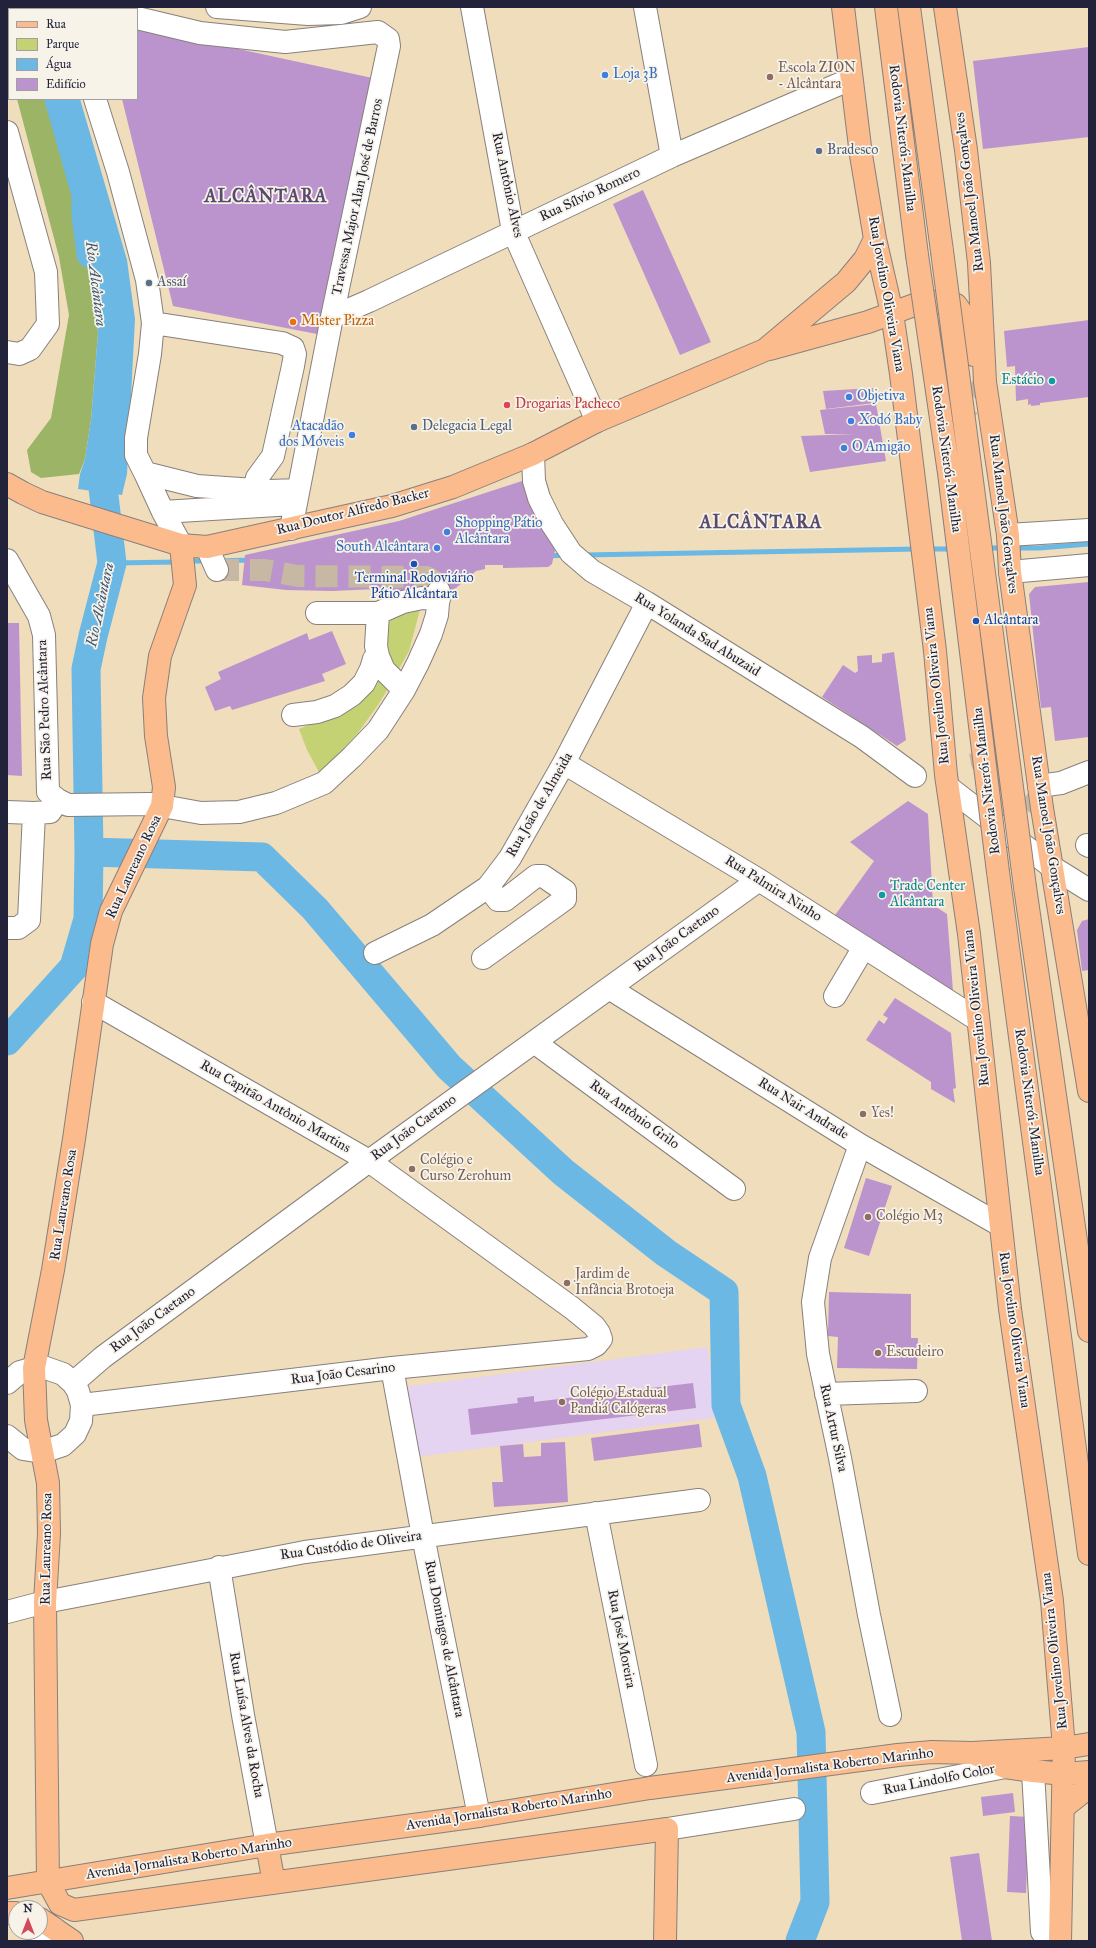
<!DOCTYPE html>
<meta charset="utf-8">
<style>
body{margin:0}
#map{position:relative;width:1096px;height:1948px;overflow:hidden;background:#efddbc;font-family:"IM FELL Great Primer",serif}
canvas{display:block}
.frame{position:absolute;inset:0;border:8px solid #22223b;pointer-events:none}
.legend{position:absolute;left:8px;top:8px;width:130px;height:92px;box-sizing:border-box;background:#f7f3e8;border:1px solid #a29fa3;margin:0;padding:5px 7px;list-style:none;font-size:12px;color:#22223b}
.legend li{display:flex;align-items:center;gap:8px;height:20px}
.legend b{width:20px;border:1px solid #a29fa3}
.north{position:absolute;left:8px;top:1900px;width:40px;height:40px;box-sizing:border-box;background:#f7f3e8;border:1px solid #a29fa3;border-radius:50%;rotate:0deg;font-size:11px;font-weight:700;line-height:16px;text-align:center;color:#22223b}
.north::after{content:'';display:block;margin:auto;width:14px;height:18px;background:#d1495b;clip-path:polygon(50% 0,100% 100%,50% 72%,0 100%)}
</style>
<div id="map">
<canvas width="1096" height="1948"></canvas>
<div class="frame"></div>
<ul class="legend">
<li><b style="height:5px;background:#fbbb8c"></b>Rua</li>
<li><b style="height:11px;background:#c4d274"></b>Parque</li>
<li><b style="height:11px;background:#6bb8e4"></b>Água</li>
<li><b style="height:11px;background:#bb94cd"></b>Edifício</li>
</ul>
<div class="north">N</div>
</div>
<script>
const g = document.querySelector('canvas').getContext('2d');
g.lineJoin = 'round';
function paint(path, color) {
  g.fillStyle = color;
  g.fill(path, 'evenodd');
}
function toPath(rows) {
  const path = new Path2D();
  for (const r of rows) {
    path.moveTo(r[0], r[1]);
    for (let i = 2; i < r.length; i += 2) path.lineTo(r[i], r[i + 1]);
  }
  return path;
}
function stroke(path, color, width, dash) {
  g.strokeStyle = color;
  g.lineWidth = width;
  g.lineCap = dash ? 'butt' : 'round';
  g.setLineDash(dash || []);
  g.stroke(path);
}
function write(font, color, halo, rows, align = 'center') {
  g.font = font + ' "IM FELL Great Primer",serif';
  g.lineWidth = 3.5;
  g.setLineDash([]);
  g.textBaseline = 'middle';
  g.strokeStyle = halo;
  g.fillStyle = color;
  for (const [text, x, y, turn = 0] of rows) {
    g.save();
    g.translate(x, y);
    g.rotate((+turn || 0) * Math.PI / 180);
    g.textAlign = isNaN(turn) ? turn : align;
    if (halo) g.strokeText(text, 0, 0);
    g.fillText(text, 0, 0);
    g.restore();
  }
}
paint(toPath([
 [707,1347,720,1417,415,1457,404,1387]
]), '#e4d3f1');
paint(toPath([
 [421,606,409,651,396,674,388,666,384,634,389,622,398,613],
 [375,676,389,687,378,705,357,734,336,757,319,772,307,750,299,729,334,714]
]), '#c4d274');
paint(toPath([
 [17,99,58,99,86,215,98,333,91,420,85,459,79,474,41,478,31,472,27,450,51,418,69,315,59,257]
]), '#9bb466');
paint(toPath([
 [59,99,80,99,127,260,135,319,127,474,122,495,78,489,80,474,85,459,91,420,98,333,86,215,86,194]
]), '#6bb8e4');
stroke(toPath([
 [986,548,1004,548],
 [1014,548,1039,548,1089,544],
 [928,549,954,549],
 [584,555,918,549],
 [548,556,566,555],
 [188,561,206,561],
 [218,561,250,560],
 [112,563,178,562]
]), '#6bb8e4', 5);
stroke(toPath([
 [31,7,32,9],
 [59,99,86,194,86,215,91,254],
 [89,852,262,857,315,909,449,1067,563,1172,666,1253,724,1292,726,1405,752,1476,811,1732,815,1902,800,1941],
 [7,1041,74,967,88,919,89,852,86,669,93,636,112,563,101,471,101,452]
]), '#6bb8e4', 29);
paint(toPath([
 [137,27,377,79,322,335,173,306,122,99,137,99],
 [1089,47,1089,137,983,149,973,61],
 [643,190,711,342,680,355,613,204],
 [1089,320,1089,397,1040,403,1040,405,1031,406,1031,404,1028,405,1028,399,1016,401,1015,366,1007,367,1004,331],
 [873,388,874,403,826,409,823,391],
 [876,404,886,461,810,472,801,436,855,434,825,434,820,410],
 [522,481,526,483,555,550,552,564,548,567,503,568,503,565,485,565,485,569,476,571,456,588,449,591,378,594,377,589,332,591,286,590,242,585,245,555,399,521],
 [1089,582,1089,737,1055,741,1051,707,1041,708,1029,594,1035,587],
 [7,623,19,623,22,776,7,775],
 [332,631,346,664,322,674,325,681,232,710,230,706,215,711,205,687,221,679,218,672,307,633,309,640],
 [894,652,906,740,897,746,822,697,843,665,855,673,858,671,857,656,872,655,872,663,882,662,882,654],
 [908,801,928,814,933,905,947,914,953,991,833,918,874,861,850,842],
 [1089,919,1089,970,1082,971,1077,930,1082,921],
 [895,998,951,1033,956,1088,953,1089,955,1103,931,1089,931,1082,866,1040,879,1020,884,1024,888,1018,883,1015],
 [866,1178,892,1186,869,1256,844,1248],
 [829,1292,911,1294,911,1338,918,1338,917,1369,837,1368,838,1337,828,1336],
 [693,1383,696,1408,471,1435,468,1409,518,1403,517,1398,534,1396,534,1402],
 [699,1424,702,1447,594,1461,591,1438],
 [565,1442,568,1502,494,1507,492,1482,503,1482,500,1446,523,1444,524,1457,541,1456,541,1443],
 [1013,1793,1015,1812,983,1816,981,1797],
 [1010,1816,1029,1817,1026,1893,1007,1892],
 [979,1853,992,1941,962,1941,950,1857]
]), '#bb94cd');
stroke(toPath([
 [956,425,985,382],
 [217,570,265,570,298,576,427,577,437,583,439,591],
 [980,752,982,763,1042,808]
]), '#c6b8a2', 22, [22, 11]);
const minor = toPath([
 [217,7,308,14,341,13,360,7],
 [472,7,513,231,597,421],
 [645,7,672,156],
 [137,18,200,33,285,42,378,32,388,39,389,46,332,317,291,529],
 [95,99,118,172,147,280,153,323,150,354,136,438,136,455,145,473,197,486,269,491,298,490],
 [7,132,46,272,48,324,30,349,19,354,7,352],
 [332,317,369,301,672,156,851,79],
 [153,323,282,343,293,348,295,354,293,366,273,456,257,478,254,490],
 [533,454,534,481,539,498,552,524,571,553,592,571,647,603,862,737,915,776],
 [145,473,163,512,181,545],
 [163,512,293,504],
 [1008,535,1089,530],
 [207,547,217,570],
 [7,560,39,616,44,635,48,792,58,800,68,805,151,804,201,813,239,812,276,803,324,783,352,757,378,730,404,690,418,663,431,634,437,615,439,591],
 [1010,572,1089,565],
 [317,613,378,613],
 [404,690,384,670,378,656,376,646,378,613,403,602,422,598,439,599],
 [293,715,317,712,335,706,352,695,364,683,371,669,374,659,378,656],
 [564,763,759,880,978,1020],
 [1039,786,1061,783,1089,772],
 [948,787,1052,867,1089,890],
 [7,812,34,813],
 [1087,845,1089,846],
 [7,928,18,928,29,920,34,813,50,812,58,800],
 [375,953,432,925,488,887,510,858,564,763,647,603],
 [483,958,565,899,565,891,543,876,536,876,505,900,498,900,488,887],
 [609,988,860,1145,1000,1225],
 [835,996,864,947],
 [534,1042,734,1189],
 [860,1145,820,1258,813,1302,818,1354,840,1458,869,1615,890,1715],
 [392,1368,423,1536,479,1816],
 [7,1383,20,1372,34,1368,43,1367,63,1374,73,1383,78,1391,82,1405,81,1421,75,1434,63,1445,42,1452,23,1449,7,1436],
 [73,1383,103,1357,369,1161,759,880],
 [826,1394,916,1391],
 [82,1405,392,1368,588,1349,596,1345,601,1339,599,1333,594,1326,572,1308,369,1161,93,1002],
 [596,1513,646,1765],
 [219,1567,243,1715,267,1845],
 [7,1612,45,1602,305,1552,699,1500],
 [1033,1771,1042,1932,1051,1941],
 [872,1793,1005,1767],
 [667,1829,794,1809],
 [42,1941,53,1928]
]);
const major = toPath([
 [843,7,861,155,875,239,892,313,901,374,935,651,946,775,969,934,1010,1309,1052,1601,1064,1748,1060,1941],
 [945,7,966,150,979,263,985,382,1008,535,1010,572,1042,808,1089,1091],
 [770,349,868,322,917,304,934,302,956,305,961,312,968,327,972,352,974,355],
 [7,484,23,493,42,502,181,545,207,547,392,506,453,487,533,454,597,421,765,350,846,282,865,259,875,239],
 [181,545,185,585,160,656,154,698,156,736,164,787,162,806,111,911,102,944,74,1139,53,1270,34,1368,36,1420,48,1483,49,1534,45,1602,48,1882,60,1904,74,1910,667,1829,665,1941],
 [977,1755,1005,1767,1033,1771,1064,1774,1089,1772],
 [1064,1807,1089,1787],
 [267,1845,274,1883],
 [7,1888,267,1845,479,1816,650,1788,898,1755,932,1752,972,1753,1064,1748,1089,1744],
 [7,1913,16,1913],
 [40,1919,72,1941]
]);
const highway = toPath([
 [886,7,917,255],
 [909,7,942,251],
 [998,872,1089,1554],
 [1025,887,1089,1331]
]);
stroke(minor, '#88807c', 24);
stroke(major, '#88807c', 24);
stroke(highway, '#88807c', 24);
stroke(minor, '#fff', 22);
stroke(major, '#fbbb8c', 22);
stroke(highway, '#fbbb8c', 22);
const highwayBridge = toPath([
 [942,251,1025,887],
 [917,255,949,473,998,872]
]);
stroke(highwayBridge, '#88807c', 24, []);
stroke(highwayBridge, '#fbbb8c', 22);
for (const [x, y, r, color] of [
 [605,75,4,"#3f7fe0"],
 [770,77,4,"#8d6e63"],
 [819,151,4,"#5c6f8a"],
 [149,283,4,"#5c6f8a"],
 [293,322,4,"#e8710a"],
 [1052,381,4,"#0f9aa8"],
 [849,397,4,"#3f7fe0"],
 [507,405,4,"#e0444e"],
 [851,421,4,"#3f7fe0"],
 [414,427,4,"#5c6f8a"],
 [352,435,4,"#3f7fe0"],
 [844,448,4,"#3f7fe0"],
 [447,532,4,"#3f7fe0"],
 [437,548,4,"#3f7fe0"],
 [414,564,4,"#1a4fb4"],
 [976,621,4,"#1a4fb4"],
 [882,895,4,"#0f9aa8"],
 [863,1114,4,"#8d6e63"],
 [412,1169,4,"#8d6e63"],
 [868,1217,4,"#8d6e63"],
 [567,1283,4,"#8d6e63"],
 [878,1353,4,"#8d6e63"],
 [562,1402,4,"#8d6e63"]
]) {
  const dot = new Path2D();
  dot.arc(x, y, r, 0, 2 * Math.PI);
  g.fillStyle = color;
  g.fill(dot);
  stroke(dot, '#f7f3e8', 1.5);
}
write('14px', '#785e54', '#f7f3e8', [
 ["Escola ZION",778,69],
 ["- Alcântara",778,85],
 ["Yes!",871,1114],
 ["Colégio e",420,1161],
 ["Curso Zerohum",420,1177],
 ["Colégio M3",876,1217],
 ["Jardim de",575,1275],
 ["Infância Brotoeja",575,1291],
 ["Escudeiro",886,1353],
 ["Colégio Estadual",570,1394],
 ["Pandiá Calógeras",570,1410]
], 'left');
write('14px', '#366cbe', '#f7f3e8', [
 ["Loja 3B",613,75],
 ["Objetiva",857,397],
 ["Xodó Baby",859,421],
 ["Atacadão",344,427,"right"],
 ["dos Móveis",344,443,"right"],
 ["O Amigão",852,448],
 ["Shopping Pátio",455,524],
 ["Alcântara",455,540],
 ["South Alcântara",429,548,"right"]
], 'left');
write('14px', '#22223b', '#f7f3e8', [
 ["Rodovia Niterói-Manilha",902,138,83],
 ["Rua Antônio Alves",507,185,78],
 ["Rua Manoel João Gonçalves",970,192,-97],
 ["Rua Sílvio Romero",590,195,-25],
 ["Travessa Major Alan José de Barros",358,197,-78],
 ["Rua Jovelino Oliveira Viana",886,294,80],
 ["Rodovia Niterói-Manilha",946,459,82],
 ["Rua Doutor Alfredo Backer",353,512,-14],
 ["Rua Manoel João Gonçalves",1003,514,83],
 ["Rua Yolanda Sad Abuzaid",697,635,32],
 ["Rua Jovelino Oliveira Viana",937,686,-96],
 ["Rua São Pedro Alcântara",45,710,-92],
 ["Rodovia Niterói-Manilha",987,781,-97],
 ["Rua João de Almeida",540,805,-60],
 ["Rua Manoel João Gonçalves",1048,835,81],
 ["Rua Laureano Rosa",134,867,-65],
 ["Rua Palmira Ninho",773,889,32],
 ["Rua João Caetano",677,939,-36],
 ["Rua Jovelino Oliveira Viana",977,1008,-96],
 ["Rodovia Niterói-Manilha",1029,1102,82],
 ["Rua Capitão Antônio Martins",275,1107,30],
 ["Rua Nair Andrade",803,1109,32],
 ["Rua Antônio Grilo",634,1115,36],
 ["Rua João Caetano",414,1128,-36],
 ["Rua Laureano Rosa",64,1205,-81],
 ["Rua João Caetano",153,1320,-36],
 ["Rua Jovelino Oliveira Viana",1014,1330,82],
 ["Rua João Cesarino",343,1374,-7],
 ["Rua Artur Silva",833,1428,78],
 ["Rua Custódio de Oliveira",351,1546,-8],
 ["Rua Laureano Rosa",47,1549,-89],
 ["Rua Domingos de Alcântara",444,1639,79],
 ["Rua José Moreira",621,1639,79],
 ["Rua Jovelino Oliveira Viana",1055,1651,-96],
 ["Rua Luísa Alves da Rocha",246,1725,80],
 ["Avenida Jornalista Roberto Marinho",830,1766,-7],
 ["Rua Lindolfo Color",939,1780,-11],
 ["Avenida Jornalista Roberto Marinho",509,1810,-9],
 ["Avenida Jornalista Roberto Marinho",189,1859,-9]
]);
write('14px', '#4e5e75', '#f7f3e8', [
 ["Bradesco",827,151],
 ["Assaí",157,283],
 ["Delegacia Legal",422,427]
], 'left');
write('14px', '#c56008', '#f7f3e8', [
 ["Mister Pizza",301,322]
], 'left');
write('14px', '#0d838f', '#f7f3e8', [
 ["Estácio",1044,381],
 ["Trade Center",890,887,"left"],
 ["Alcântara",890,903,"left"]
], 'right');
write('14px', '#be3a42', '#f7f3e8', [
 ["Drogarias Pacheco",515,405]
], 'left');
write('14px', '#164399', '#f7f3e8', [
 ["Terminal Rodoviário",414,579],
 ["Pátio Alcântara",414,595],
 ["Alcântara",984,621,"left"]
]);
write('italic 15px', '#3c5676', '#f7f3e8', [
 ["Rio Alcântara",95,284,83],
 ["Rio Alcântara",101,605,-78]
]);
g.letterSpacing = '1px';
write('bold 18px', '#584a6e', '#f7f3e8', [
 ["ALCÂNTARA",266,198],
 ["ALCÂNTARA",761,524]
]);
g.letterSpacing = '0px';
</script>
